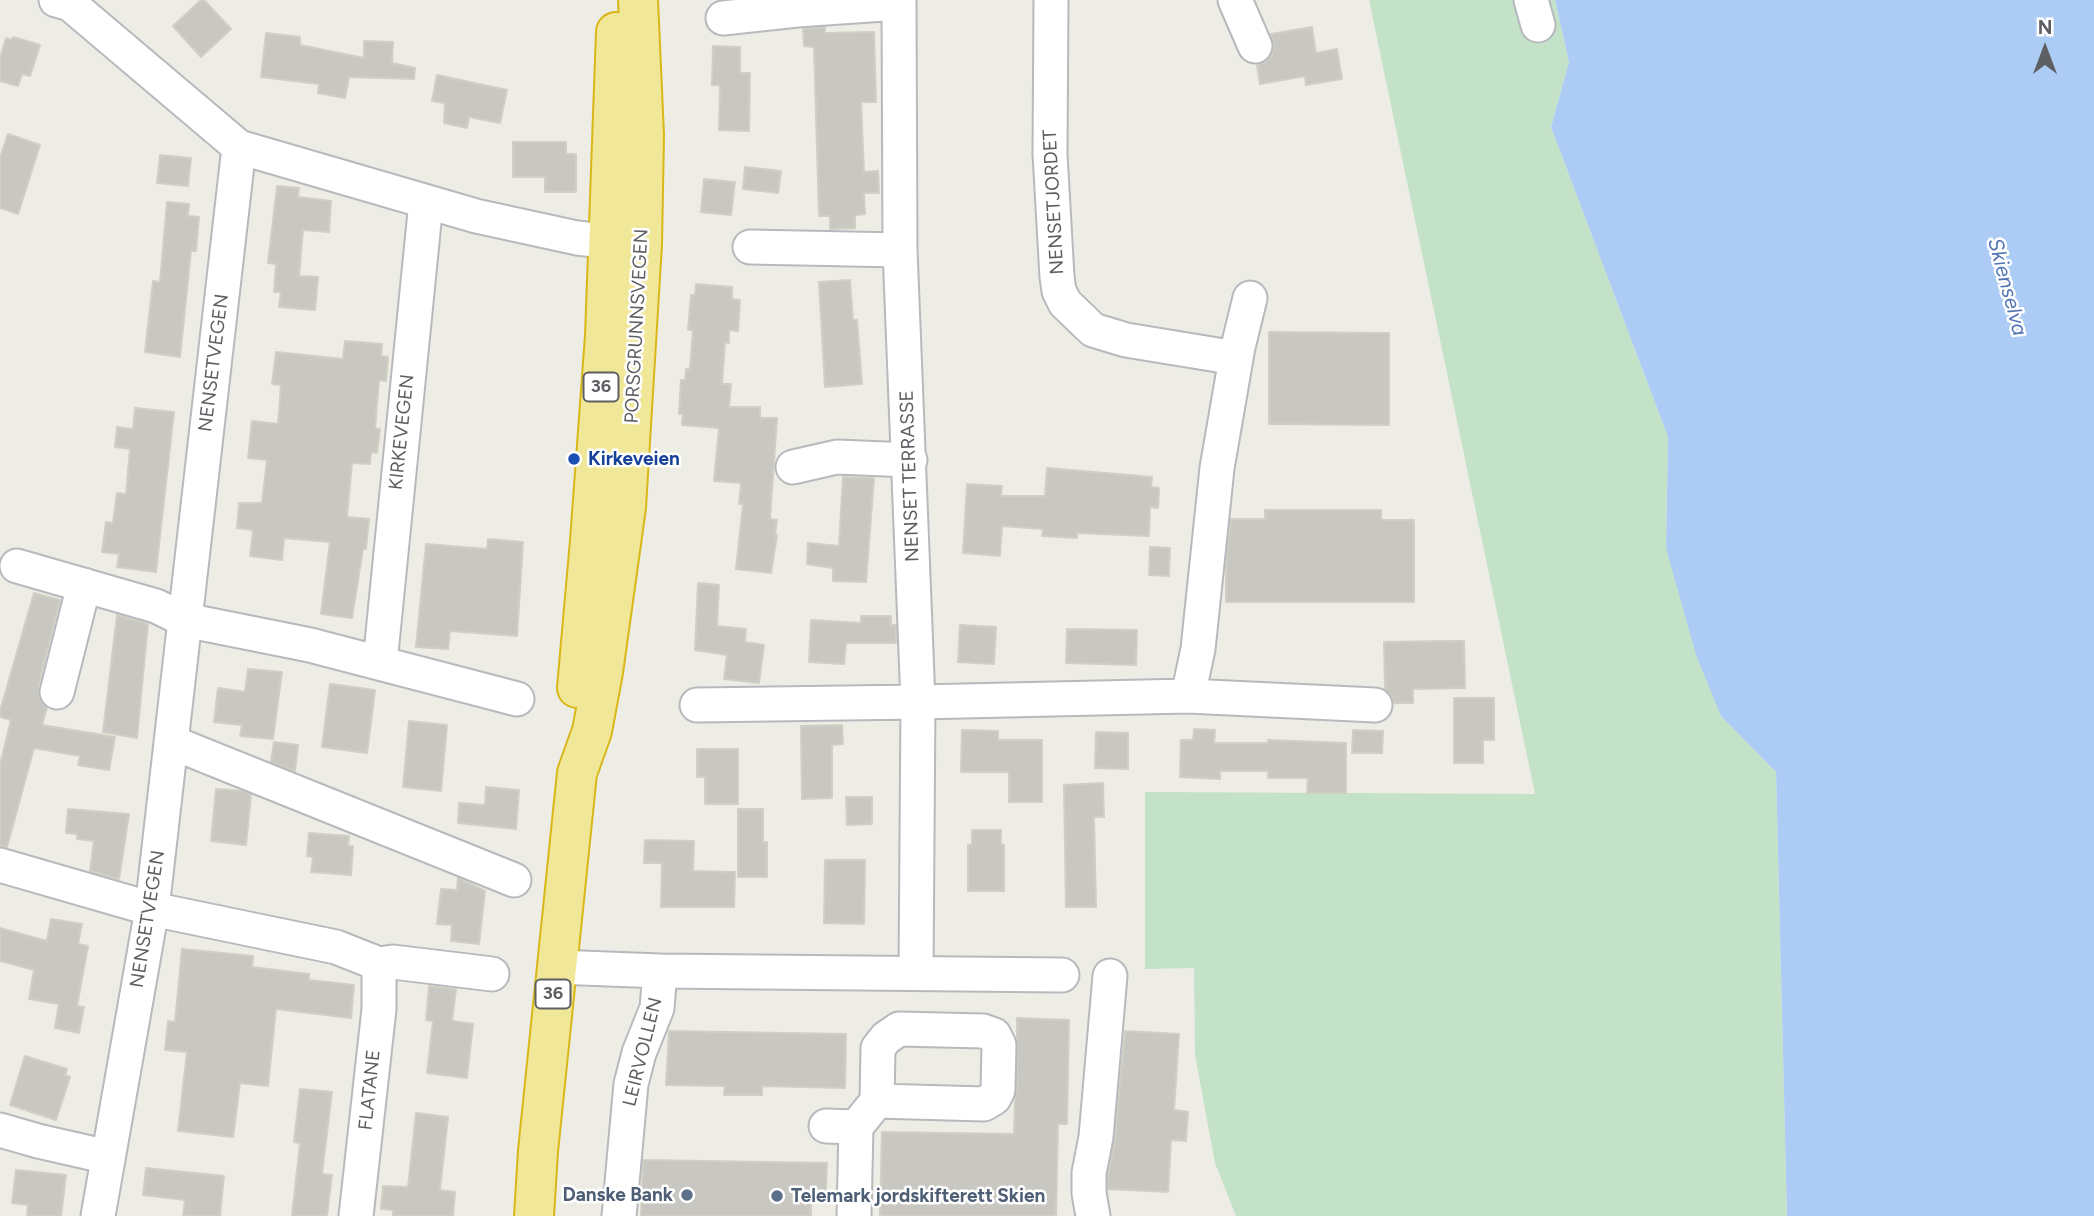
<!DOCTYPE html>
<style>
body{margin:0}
#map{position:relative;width:2094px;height:1216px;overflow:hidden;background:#edede5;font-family:Figtree,sans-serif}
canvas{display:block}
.north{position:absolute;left:2010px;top:14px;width:70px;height:70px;-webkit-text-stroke:5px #fff;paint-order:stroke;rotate:0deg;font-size:19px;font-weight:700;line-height:28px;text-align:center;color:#5d5f63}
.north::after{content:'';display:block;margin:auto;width:24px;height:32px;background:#5d5f63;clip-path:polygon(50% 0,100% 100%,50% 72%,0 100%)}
</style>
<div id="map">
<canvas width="2094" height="1216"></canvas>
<div class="north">N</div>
</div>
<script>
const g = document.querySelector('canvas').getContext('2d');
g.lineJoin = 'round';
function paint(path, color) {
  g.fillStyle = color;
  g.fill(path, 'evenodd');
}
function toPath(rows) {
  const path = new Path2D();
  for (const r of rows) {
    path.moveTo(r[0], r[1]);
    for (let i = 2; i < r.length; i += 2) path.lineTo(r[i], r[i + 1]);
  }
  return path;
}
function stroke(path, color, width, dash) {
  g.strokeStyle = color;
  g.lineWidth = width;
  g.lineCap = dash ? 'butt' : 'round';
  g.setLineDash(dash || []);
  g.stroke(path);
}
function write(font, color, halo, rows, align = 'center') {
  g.font = font + ' Figtree,sans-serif';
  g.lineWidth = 5;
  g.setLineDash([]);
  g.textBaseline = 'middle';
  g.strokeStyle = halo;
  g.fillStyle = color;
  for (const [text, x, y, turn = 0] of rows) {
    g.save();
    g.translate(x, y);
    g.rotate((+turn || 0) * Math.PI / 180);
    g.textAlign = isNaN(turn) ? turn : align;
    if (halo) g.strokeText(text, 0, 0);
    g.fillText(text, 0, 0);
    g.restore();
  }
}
paint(toPath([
 [1369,0,1555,0,1569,62,1551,127,1668,437,1666,548,1721,716,1776,772,1787,1216,1236,1216,1215,1163,1195,1055,1194,968,1145,969,1145,792,1535,794]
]), '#c4e2c8');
paint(toPath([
 [1555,0,2094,0,2094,1216,1787,1216,1776,772,1721,716,1696,655,1666,548,1668,437,1551,127,1569,62]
]), '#adccf5');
const building = toPath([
 [201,0,204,0,231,29,201,57,173,26,201,0],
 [825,27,825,33,874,32,876,102,861,102,864,172,878,171,879,193,864,193,865,214,855,215,855,228,830,229,830,216,819,216,814,47,804,46,803,29,825,27],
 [1312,27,1316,53,1337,49,1342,79,1306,85,1305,76,1260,84,1257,65,1263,63,1271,57,1274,47,1271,34,1312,27],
 [266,33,300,37,300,45,364,58,364,41,393,42,392,63,415,68,414,79,349,77,345,98,318,93,319,84,261,77,266,33],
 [13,37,40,45,30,76,22,74,18,86,0,81,0,58,6,38,12,40,13,37],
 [713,46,740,47,740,73,750,73,749,131,719,130,720,85,712,85,713,46],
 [437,75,507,90,500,123,469,117,467,128,444,123,445,103,432,101,437,75],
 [8,134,40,145,18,214,0,208,0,158,8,134],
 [513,142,566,142,566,154,576,154,576,192,545,192,545,177,513,177,513,142],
 [160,155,191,158,188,186,157,183,160,155],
 [745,167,781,171,778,193,743,189,745,167],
 [704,179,735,182,731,215,701,212,704,179],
 [277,186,299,188,298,197,331,201,329,232,303,230,299,276,318,277,315,310,279,307,281,292,274,292,276,264,268,263,277,186],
 [167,202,189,204,188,216,199,217,196,251,191,251,180,357,145,352,153,281,160,282,167,202],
 [850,280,853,320,857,320,862,384,825,387,819,282,850,280],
 [696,284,732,287,732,299,740,300,738,331,729,330,729,343,725,342,722,384,731,384,729,407,760,407,760,418,777,418,770,519,777,520,775,535,777,535,771,573,736,569,743,504,739,504,741,483,714,481,719,428,682,425,683,414,679,414,681,380,685,380,686,369,690,369,693,330,688,330,691,295,695,295,696,284],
 [1269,332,1389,333,1389,425,1269,424,1269,332],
 [345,341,382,344,381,356,388,357,386,381,379,380,375,428,380,429,377,453,371,452,370,464,352,463,347,517,369,519,366,549,363,549,352,618,321,614,330,542,284,538,282,560,250,556,253,530,237,528,239,503,262,503,267,460,248,458,252,421,278,424,281,385,272,384,276,352,343,359,345,341],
 [135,408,174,412,156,572,117,567,119,554,102,552,106,522,113,523,117,493,126,494,130,449,115,447,117,427,133,429,135,408],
 [1047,468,1152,477,1151,487,1159,488,1158,508,1150,507,1149,536,1077,533,1077,538,1042,536,1043,529,1002,526,1000,556,963,553,967,484,1002,486,1001,496,1045,496,1047,468],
 [843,477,874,478,866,582,833,581,833,568,807,564,808,543,839,546,843,477],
 [1265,510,1381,510,1381,520,1414,520,1414,602,1226,602,1226,566,1231,519,1265,519,1265,510],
 [488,539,523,542,517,636,450,631,448,649,416,647,426,544,487,549,488,539],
 [1150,547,1170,548,1169,576,1149,575,1150,547],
 [698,583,719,585,717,626,746,629,745,642,764,645,759,683,724,679,727,655,695,650,698,583],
 [34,593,60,600,38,687,39,698,47,708,42,725,115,737,109,770,78,765,80,756,34,748,7,847,0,846,0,765,11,720,0,717,0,711,34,593],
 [117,615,148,624,137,738,103,732,117,615],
 [861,616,891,616,891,625,896,625,896,643,846,643,844,664,809,662,811,620,861,623,861,616],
 [960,625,996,627,994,664,958,662,960,625],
 [1067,629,1137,630,1136,665,1066,663,1067,629],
 [1447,641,1464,641,1465,688,1413,689,1413,703,1394,703,1392,696,1385,689,1384,642,1447,641],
 [248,669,282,672,273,739,240,736,242,725,214,722,218,688,245,692,248,669],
 [330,684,375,690,367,753,322,747,330,684],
 [1454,698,1494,698,1494,740,1483,740,1483,763,1454,763,1454,698],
 [409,721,447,725,441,791,403,787,409,721],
 [842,725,843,744,832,745,832,798,802,799,801,726,842,725],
 [1194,729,1215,730,1214,743,1268,743,1268,740,1346,743,1346,793,1307,793,1308,778,1268,778,1268,771,1220,771,1220,779,1180,777,1181,740,1193,740,1194,729],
 [962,730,998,731,998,740,1042,740,1042,802,1009,802,1009,772,961,772,962,730],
 [1353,730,1383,731,1382,753,1352,753,1353,730],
 [1096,732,1128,733,1128,769,1095,768,1096,732],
 [274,742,298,745,295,771,271,762,274,742],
 [697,749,738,749,738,804,705,804,705,777,697,777,697,749],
 [1103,783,1104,817,1094,817,1096,907,1066,907,1064,785,1103,783],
 [486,787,519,790,516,829,458,823,459,803,485,805,486,787],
 [216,789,242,791,251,795,246,845,211,841,216,789],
 [846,797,872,797,872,824,847,825,846,797],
 [68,809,129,814,119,879,90,871,94,841,77,839,77,834,66,833,68,809],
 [738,809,763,809,763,842,767,842,767,877,738,877,738,809],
 [972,830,1001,830,1001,845,1004,845,1004,891,968,891,968,845,972,845,972,830],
 [309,833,349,836,348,846,353,846,351,875,311,872,313,857,307,856,309,833],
 [645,840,694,841,693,871,735,872,734,907,661,907,662,863,644,863,645,840],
 [825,860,865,860,864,924,824,923,825,860],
 [458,878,485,891,479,944,451,941,452,925,437,924,441,889,457,890,458,878],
 [51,919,82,924,78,944,88,946,77,1006,84,1007,79,1033,55,1028,59,1004,29,999,34,970,0,961,0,928,47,941,51,919],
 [182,949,253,956,252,967,309,974,309,980,354,985,351,1018,276,1009,268,1086,240,1083,233,1137,178,1131,187,1052,165,1050,168,1021,175,1022,182,949],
 [429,986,456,989,452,1021,473,1024,467,1078,427,1073,433,1021,426,1020,429,986],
 [1017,1018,1069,1020,1067,1124,1058,1124,1056,1216,880,1216,882,1132,1014,1134,1015,1100,1017,1090,1017,1018],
 [669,1031,846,1034,845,1088,762,1086,762,1095,724,1095,725,1086,666,1085,669,1031],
 [1125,1031,1179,1034,1174,1110,1188,1112,1186,1141,1171,1140,1168,1192,1108,1189,1108,1175,1115,1139,1125,1031],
 [25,1056,67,1069,65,1075,70,1077,56,1120,10,1105,25,1056],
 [300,1089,332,1092,322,1174,332,1175,327,1216,292,1216,300,1143,294,1142,300,1089],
 [416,1113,448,1117,440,1190,455,1192,453,1216,393,1216,393,1210,381,1209,383,1186,408,1187,416,1113],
 [643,1160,827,1163,826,1190,811,1189,811,1216,641,1216,643,1160],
 [146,1168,224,1176,220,1216,183,1216,185,1200,143,1195,146,1168],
 [16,1170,66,1175,61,1216,27,1216,28,1205,12,1203,16,1170]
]);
paint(building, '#c9c7c1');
stroke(building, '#d1cfc4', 2);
const minor = toPath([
 [56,0,70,4,239,147,476,216,577,238,632,244],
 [899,0,900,250],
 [1051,0,1050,154,1057,277,1059,291,1065,303,1093,330,1126,340,1236,358],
 [1235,0,1255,46],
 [1531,0,1538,25],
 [723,18,797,10,899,3],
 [793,467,837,457,910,460],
 [17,566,156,606,185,620,310,645,517,699],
 [380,663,426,202],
 [57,692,84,585],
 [1188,696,1198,649,1217,468,1238,347,1250,298],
 [697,705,918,702,900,250,750,247],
 [171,742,514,880],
 [0,865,152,909,336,947,379,964,393,962,492,974],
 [556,967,660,971,1062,975],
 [916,973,918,702,1188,696,1375,705],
 [826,1126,856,1127,854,1216],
 [856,1127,877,1101,878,1048,886,1038,899,1029,983,1031,994,1035,999,1045,998,1090,994,1098,984,1104,877,1101],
 [0,1130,38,1141,108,1157],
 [98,1216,152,909,239,147],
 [356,1216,379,1009,379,964],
 [619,1216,631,1084,639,1053,657,1008,660,971],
 [1093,1216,1089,1193,1089,1173,1096,1137,1110,976]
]);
const highway = toPath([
 [577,688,590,541,605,336,616,32],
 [534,1216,538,1151,577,773,592,731,603,672,626,507,642,244,644,135,638,0]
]);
stroke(minor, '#b7b9bd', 37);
stroke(highway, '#d9b719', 42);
stroke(minor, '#fff', 33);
stroke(highway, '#f1e798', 38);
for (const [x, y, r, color] of [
 [574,459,7,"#1a4fb4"],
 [687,1195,7,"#5c6f8a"],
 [777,1196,7,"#5c6f8a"]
]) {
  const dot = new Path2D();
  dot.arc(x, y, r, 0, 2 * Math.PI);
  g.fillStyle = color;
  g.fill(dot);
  stroke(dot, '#fff', 2.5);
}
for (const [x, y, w] of [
 [601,387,35],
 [553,994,35]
]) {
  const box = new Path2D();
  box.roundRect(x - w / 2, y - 14.5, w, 29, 5);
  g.fillStyle = '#fff';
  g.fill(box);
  stroke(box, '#5d5f63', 2);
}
write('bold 18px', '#5d5f63', null, [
 ["36",601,387],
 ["36",553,994]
]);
write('19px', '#5d5f63', '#fff', [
 ["NENSETJORDET",1054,202,-93],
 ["PORSGRUNNSVEGEN",637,326,-87],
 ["NENSETVEGEN",214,363,-83],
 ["KIRKEVEGEN",402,432,-84],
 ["NENSET TERRASSE",910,476,-92],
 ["NENSETVEGEN",148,919,-81],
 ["LEIRVOLLEN",643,1052,-76],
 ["FLATANE",370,1090,-84]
]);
write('bold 19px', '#164399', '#fff', [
 ["Kirkeveien",588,459]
], 'left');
write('bold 19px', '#4e5e75', '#fff', [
 ["Danske Bank",673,1195],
 ["Telemark jordskifterett Skien",791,1196,"left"]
], 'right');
write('italic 21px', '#5275b6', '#fff', [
 ["Skienselva",2007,287,75]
]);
</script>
